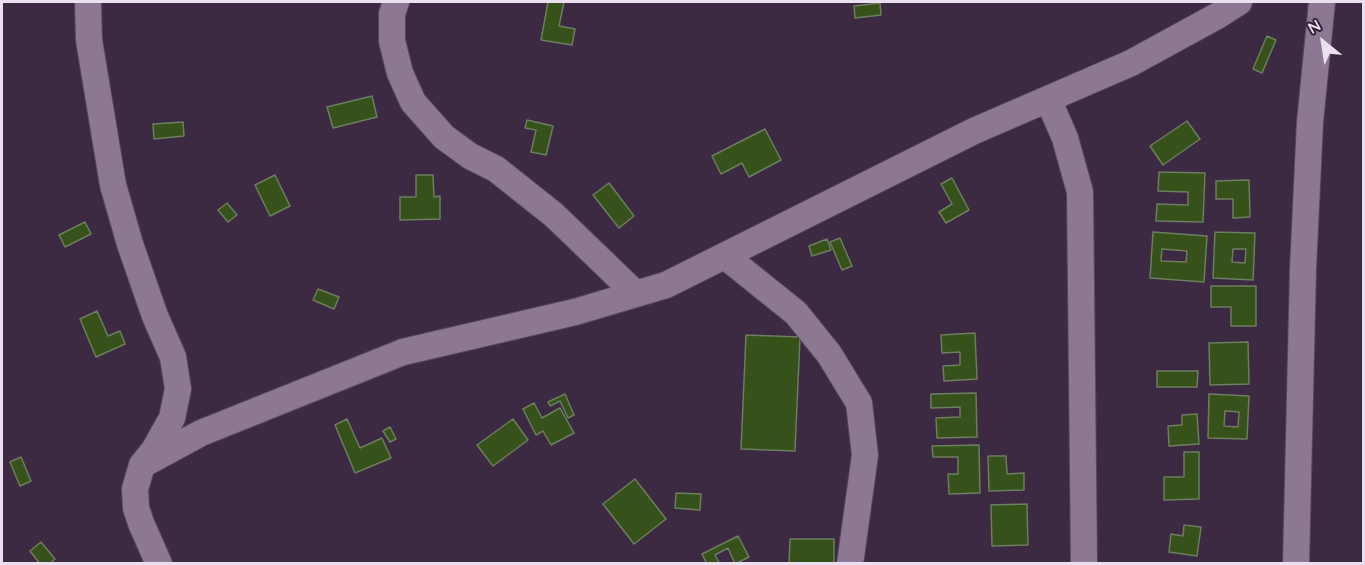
<!DOCTYPE html>
<style>
body{margin:0}
#map{position:relative;width:1365px;height:565px;overflow:hidden;background:#3c2a42;font-family:Quicksand,sans-serif}
canvas{display:block}
.frame{position:absolute;inset:0;border:3px solid #ebe0ef;pointer-events:none}
.north{position:absolute;left:1293px;top:12px;width:60px;height:60px;-webkit-text-stroke:4px #322037;paint-order:stroke;rotate:330deg;font-size:16px;font-weight:700;line-height:24px;text-align:center;color:#ebe0ef}
.north::after{content:'';display:block;margin:auto;width:21px;height:27px;background:#ebe0ef;clip-path:polygon(50% 0,100% 100%,50% 72%,0 100%)}
</style>
<div id="map">
<canvas width="1365" height="565"></canvas>
<div class="frame"></div>
<div class="north">N</div>
</div>
<script>
const g = document.querySelector('canvas').getContext('2d');
g.lineJoin = 'round';
function paint(path, color) {
  g.fillStyle = color;
  g.fill(path, 'evenodd');
}
function toPath(rows) {
  const path = new Path2D();
  for (const r of rows) {
    path.moveTo(r[0], r[1]);
    for (let i = 2; i < r.length; i += 2) path.lineTo(r[i], r[i + 1]);
  }
  return path;
}
function stroke(path, color, width, dash) {
  g.strokeStyle = color;
  g.lineWidth = width;
  g.lineCap = dash ? 'butt' : 'round';
  g.setLineDash(dash || []);
  g.stroke(path);
}
const building = toPath([
 [548,2,564,2,559,26,575,29,572,45,541,40,548,2],
 [880,3,881,15,855,18,854,6,880,3],
 [1267,36,1276,40,1262,73,1253,69,1267,36],
 [372,96,377,117,333,128,327,107,372,96],
 [527,120,553,126,546,155,531,152,536,130,525,128,527,120],
 [1187,121,1200,139,1163,165,1150,146,1187,121],
 [183,122,184,136,154,139,153,124,183,122],
 [765,129,781,160,749,177,742,163,721,174,712,156,765,129],
 [1159,172,1205,173,1203,222,1156,221,1157,204,1188,205,1188,192,1158,191,1159,172],
 [275,175,290,206,270,216,255,185,275,175],
 [416,175,433,175,434,197,440,196,440,219,400,220,400,197,416,197,416,175],
 [952,178,969,210,946,223,939,212,952,204,941,184,952,178],
 [1249,180,1250,217,1233,218,1233,199,1216,199,1216,181,1249,180],
 [609,183,634,216,619,228,593,195,609,183],
 [227,203,237,215,228,222,218,210,227,203],
 [85,222,91,234,65,247,59,235,85,222],
 [1153,232,1207,236,1204,282,1150,278,1153,232],
 [1162,249,1187,251,1186,262,1161,261,1162,249],
 [1215,232,1255,233,1253,280,1213,278,1215,232],
 [1233,249,1246,249,1245,263,1232,262,1233,249],
 [840,238,852,266,842,270,830,242,840,238],
 [827,239,831,250,812,256,809,246,827,239],
 [1211,286,1256,286,1256,326,1231,326,1231,307,1211,307,1211,286],
 [318,289,339,297,334,309,313,300,318,289],
 [97,311,108,336,120,331,125,344,96,357,80,319,97,311],
 [975,333,977,379,944,381,943,366,960,365,960,352,942,353,941,335,975,333],
 [746,335,800,337,795,451,741,449,746,335],
 [1248,342,1249,384,1210,385,1209,343,1248,342],
 [1157,371,1198,371,1197,387,1157,387,1157,371],
 [976,393,977,437,937,438,936,418,960,417,960,407,931,408,931,394,976,393],
 [565,394,574,415,568,418,560,401,550,406,548,402,565,394],
 [1209,394,1249,396,1247,439,1208,438,1209,394],
 [1225,411,1239,412,1238,427,1224,426,1225,411],
 [534,403,542,418,560,408,574,433,551,445,543,431,536,435,523,409,534,403],
 [1197,414,1199,444,1169,446,1168,426,1182,425,1182,415,1197,414],
 [347,419,360,448,382,438,391,458,355,473,335,425,347,419],
 [513,419,528,440,493,466,477,445,513,419],
 [390,427,396,439,390,442,383,431,390,427],
 [979,445,980,493,949,494,948,474,958,474,958,457,933,457,932,446,979,445],
 [1184,452,1199,452,1199,499,1164,500,1164,477,1184,477,1184,452],
 [988,456,1006,456,1007,474,1024,473,1024,490,989,491,988,456],
 [21,457,31,481,20,486,10,462,21,457],
 [635,479,666,519,634,544,603,504,635,479],
 [676,493,701,494,700,510,675,508,676,493],
 [1027,504,1028,545,992,546,991,505,1027,504],
 [1184,525,1201,527,1197,556,1169,552,1171,534,1183,536,1184,525],
 [738,536,749,557,735,564,728,548,715,555,720,564,707,564,702,554,738,536],
 [790,539,834,539,834,564,789,564,790,539],
 [41,542,55,559,49,564,40,564,30,551,41,542]
]);
paint(building, '#37511b');
stroke(building, '#6d7d60', 1.5);
const street = toPath([
 [88,2,89,40,113,185,130,244,155,316,173,357,178,389,172,418,154,450,142,465,135,489,136,508,141,523,159,564],
 [396,2,392,14,392,41,400,73,413,102,444,137,470,156,496,169,554,215,636,294],
 [1048,99,1065,138,1080,192,1084,564],
 [725,256,796,313,829,354,859,403,865,455,850,564],
 [142,465,201,433,403,352,575,312,666,285,974,131,1131,63,1217,16,1239,2],
 [1296,564,1303,269,1310,122,1322,2]
]);
stroke(street, '#57485c', 28);
stroke(street, '#8d7894', 26);
</script>
